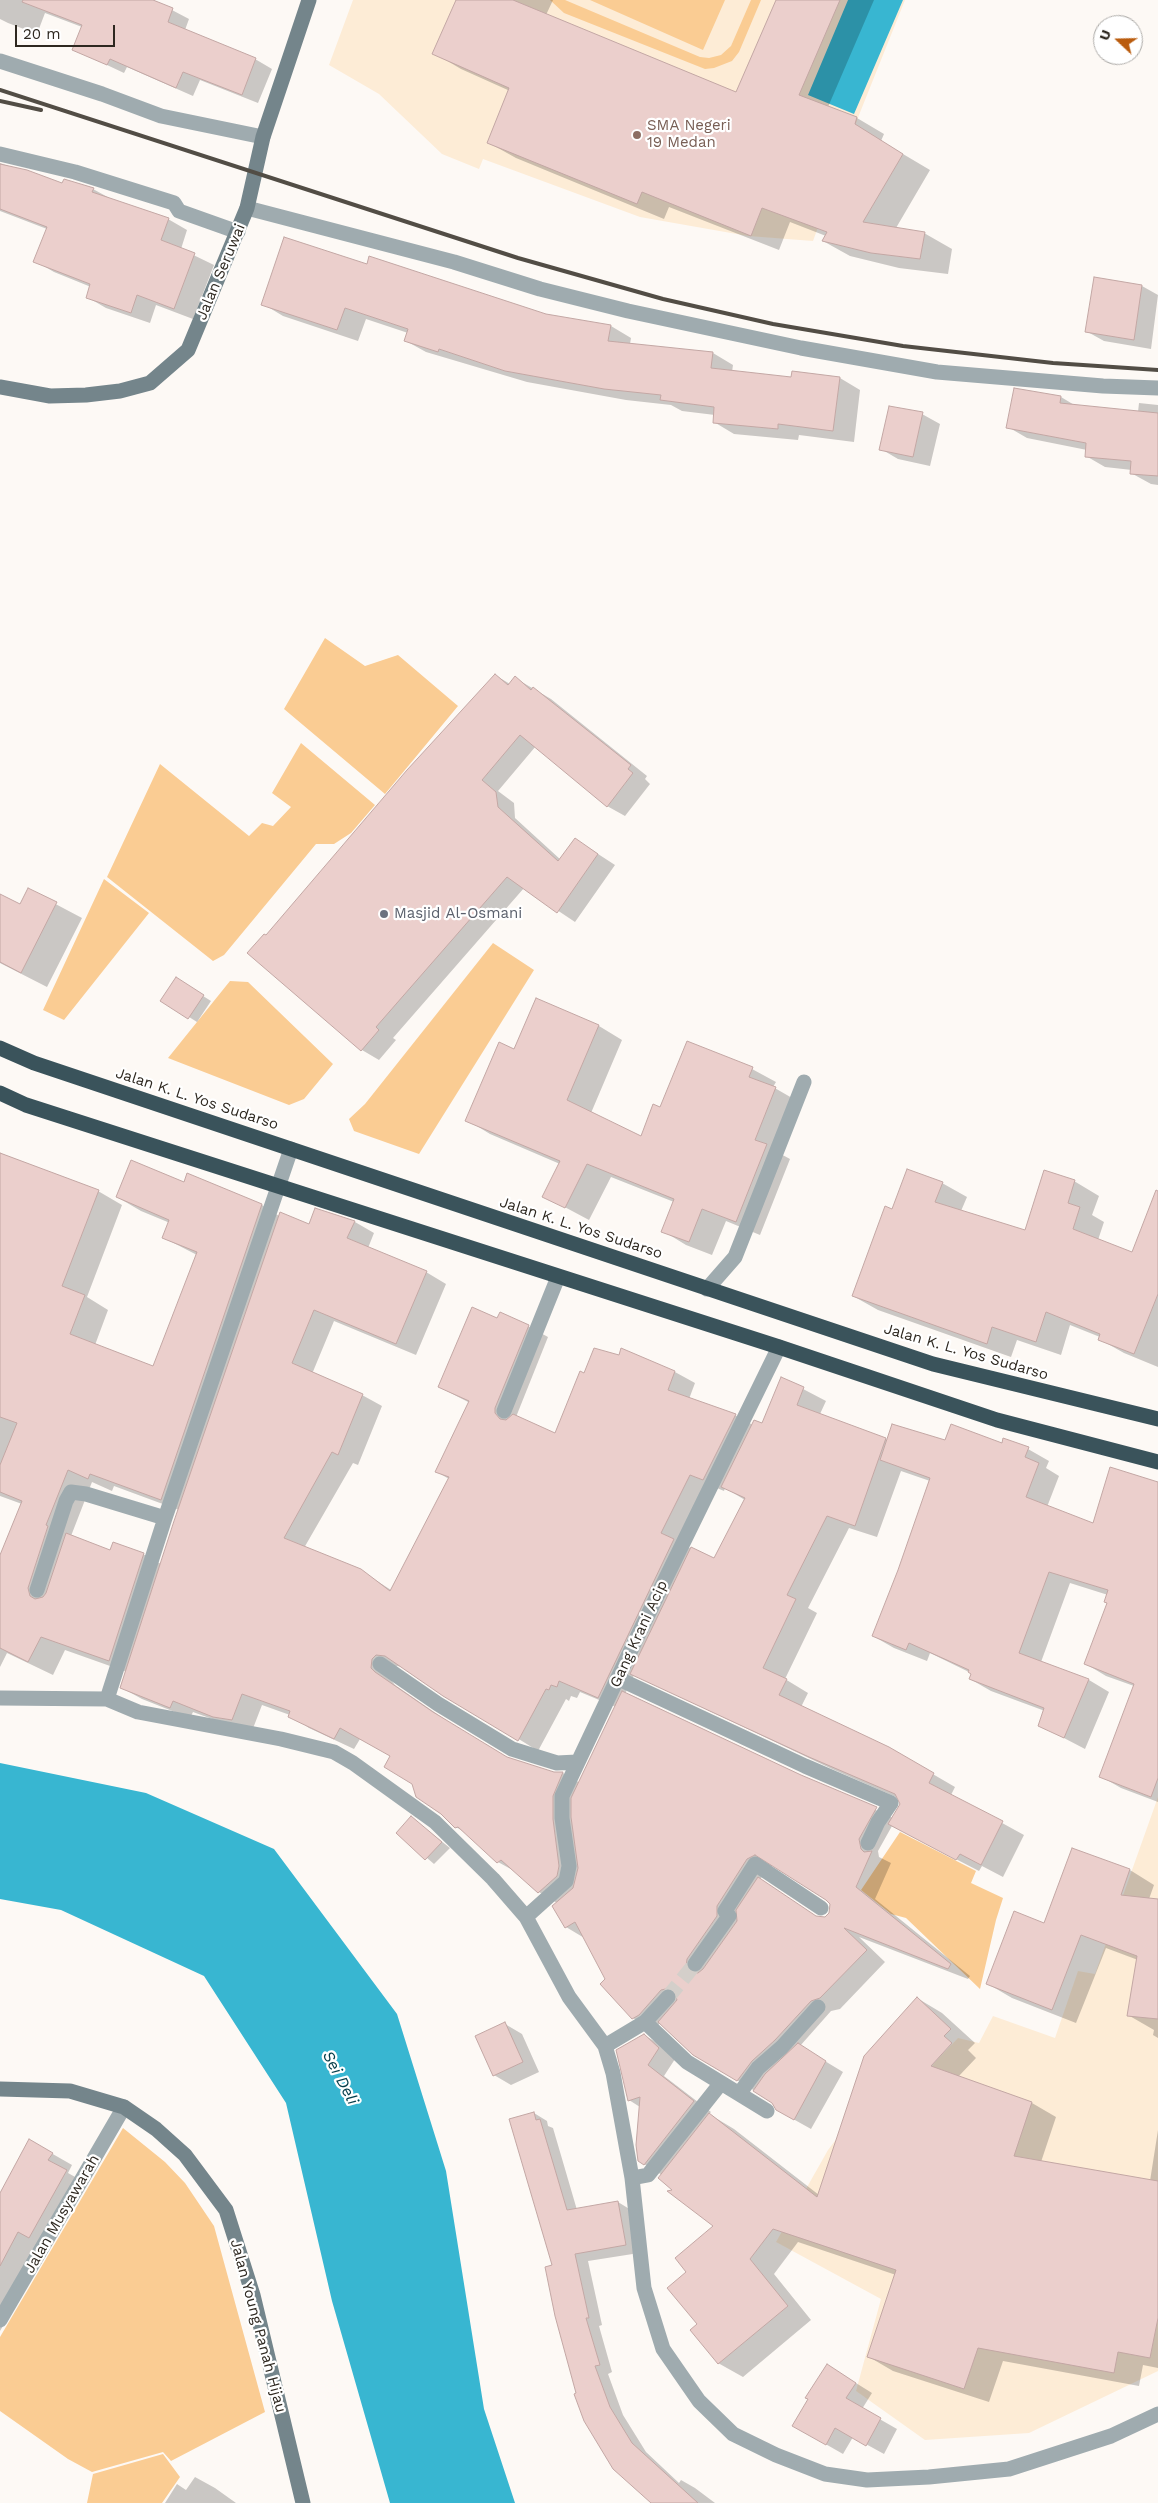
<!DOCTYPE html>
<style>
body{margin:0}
#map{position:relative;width:1158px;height:2503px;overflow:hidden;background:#fdf9f5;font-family:"Work Sans",sans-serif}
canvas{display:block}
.north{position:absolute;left:1093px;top:15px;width:50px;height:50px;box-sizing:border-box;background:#fff;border:1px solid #aba9a6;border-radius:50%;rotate:291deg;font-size:14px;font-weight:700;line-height:20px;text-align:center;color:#2e2820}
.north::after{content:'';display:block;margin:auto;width:18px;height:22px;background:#ba5c0e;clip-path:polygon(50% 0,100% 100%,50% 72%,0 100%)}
.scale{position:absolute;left:15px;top:25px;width:100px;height:22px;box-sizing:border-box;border:2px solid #2e2820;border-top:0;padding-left:6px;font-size:15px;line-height:18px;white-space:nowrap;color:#2e2820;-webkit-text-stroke:4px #fff;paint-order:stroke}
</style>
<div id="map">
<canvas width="1158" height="2503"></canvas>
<div class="north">U</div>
<div class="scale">20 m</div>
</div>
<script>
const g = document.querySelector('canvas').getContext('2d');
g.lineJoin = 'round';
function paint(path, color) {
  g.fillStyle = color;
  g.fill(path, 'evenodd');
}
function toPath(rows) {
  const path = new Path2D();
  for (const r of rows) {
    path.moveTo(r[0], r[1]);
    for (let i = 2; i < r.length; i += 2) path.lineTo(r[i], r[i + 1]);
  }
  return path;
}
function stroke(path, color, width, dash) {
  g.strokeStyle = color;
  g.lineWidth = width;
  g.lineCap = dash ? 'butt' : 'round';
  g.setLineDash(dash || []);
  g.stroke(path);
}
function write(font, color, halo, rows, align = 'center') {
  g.font = font + ' "Work Sans",sans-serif';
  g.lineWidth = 4.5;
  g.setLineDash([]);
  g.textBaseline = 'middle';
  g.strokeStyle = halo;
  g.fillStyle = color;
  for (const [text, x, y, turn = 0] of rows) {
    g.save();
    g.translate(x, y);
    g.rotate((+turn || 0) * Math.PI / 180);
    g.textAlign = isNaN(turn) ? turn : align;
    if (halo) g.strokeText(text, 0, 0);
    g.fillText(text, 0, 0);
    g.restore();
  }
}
paint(toPath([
 [353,0,905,0,859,115,813,241,748,236,640,217,483,159,479,169,442,154,379,94,329,65],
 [1158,1797,1158,2371,1029,2433,925,2440,856,2391,881,2299,776,2242,828,2150,875,2088,912,2094,935,2062,958,2038,979,2043,993,2016,1055,2038,1078,1971,1095,1974]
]), '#fdecd6');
paint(toPath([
 [550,0,565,0,700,57,709,58,721,55,731,46,751,0,761,0,739,52,732,61,714,68,705,69,564,13],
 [590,0,725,0,703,50],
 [325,638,365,666,398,655,458,706,385,794,284,709],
 [301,743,375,805,351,833,334,844,316,844,224,955,213,961,107,877,160,764,249,836,262,823,273,826,291,807,272,793],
 [104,879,149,913,64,1020,43,1010],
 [493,943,534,970,419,1154,354,1131,349,1119,365,1104],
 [230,981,248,982,333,1064,304,1099,289,1105,168,1058],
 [900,1832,976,1871,971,1883,1003,1898,996,1920,980,1989,906,1918,891,1914,861,1890],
 [123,2128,165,2162,185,2183,214,2226,265,2412,171,2461,163,2452,92,2472,68,2459,0,2411,0,2337],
 [163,2454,180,2477,162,2503,87,2503,93,2474]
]), '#facc93');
paint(toPath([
 [848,0,903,0,854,114,808,95],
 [0,1763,146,1793,274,1849,397,2014,446,2171,484,2409,515,2503,390,2503,332,2301,286,2103,204,1976,61,1910,0,1899]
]), '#38b6d1');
paint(toPath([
 [0,0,153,0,189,19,185,30,255,59,272,69,258,103,200,80,193,96,127,67,124,73,73,49,82,27,45,13,37,34,8,23,0,19],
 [457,0,553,0,546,15,736,94,777,0,874,0,828,107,857,118,884,134,881,141,930,170,896,228,924,233,952,249,948,274,899,268,850,256,823,241,826,236,790,222,779,250,669,207,664,219,516,158,489,143,510,91,461,69,434,53],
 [0,163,63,185,93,189,113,200,168,219,187,230,181,249,214,265,193,319,156,305,150,323,106,308,87,297,91,287,54,272,35,261,47,229,0,211],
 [368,266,546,315,611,326,631,338,630,344,713,353,733,365,732,372,792,378,840,378,860,390,854,442,799,435,798,440,734,434,714,422,715,415,682,411,671,405,626,400,527,382,426,352,406,341,408,333,366,319,358,341,283,316,263,304],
 [1095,278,1142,286,1158,295,1151,349,1104,341,1086,331],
 [1061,397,1076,406,1138,412,1139,403,1158,405,1158,485,1151,484,1131,473,1132,470,1105,467,1086,456,1087,450,1027,438,1008,427],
 [922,414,940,424,930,466,898,459,881,449],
 [495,675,510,684,515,678,551,699,647,776,645,779,650,784,625,816,607,806,536,746,498,791,514,803,515,818,561,860,575,839,615,865,575,922,524,888,393,1038,396,1040,379,1060,362,1050,249,953,266,936],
 [29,890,82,918,47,987,0,963,0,895,21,906],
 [184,984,211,1001,197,1022,162,1000],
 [536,1000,599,1026,622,1040,591,1113,641,1138,661,1109,752,1069,776,1082,773,1087,799,1102,779,1153,790,1159,760,1235,726,1221,712,1255,686,1245,663,1231,674,1202,611,1177,589,1220,544,1196,560,1164,490,1134,467,1120,515,1050],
 [0,1153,98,1191,122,1205,87,1297,108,1310,95,1345,154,1367,197,1255,164,1238,170,1223,141,1211,117,1197,185,1184,188,1175,262,1205,279,1216,309,1226,316,1209,355,1222,374,1233,368,1248,426,1272,446,1284,416,1355,334,1321,312,1374,362,1395,382,1406,358,1465,353,1463,304,1548,360,1570,391,1590,449,1479,437,1472,470,1403,439,1387,498,1320,528,1326,548,1337,516,1417,556,1435,585,1375,619,1357,622,1350,675,1372,695,1383,689,1399,735,1415,753,1425,763,1424,782,1378,826,1401,820,1414,888,1440,1002,1445,1028,1449,1049,1461,1046,1468,1059,1476,1047,1507,1093,1524,1158,1489,1158,1802,1121,1788,1100,1776,1134,1686,1106,1676,1086,1664,1108,1603,1108,1595,1070,1583,1041,1662,1089,1680,1109,1692,1085,1749,1039,1725,1045,1711,991,1691,970,1679,972,1674,969,1672,930,1653,927,1661,894,1648,873,1636,900,1570,930,1481,901,1471,877,1537,849,1528,808,1608,817,1613,785,1679,808,1693,801,1707,888,1748,955,1787,951,1795,1024,1835,1003,1877,982,1866,979,1871,892,1826,878,1851,879,1857,891,1863,875,1899,970,1976,968,1979,859,1937,885,1962,840,2009,831,2011,800,2046,843,2072,811,2129,777,2110,773,2102,737,2080,661,2023,652,2029,633,2018,607,1979,586,1939,566,1927,557,1903,539,1892,518,1873,498,1862,469,1835,456,1827,413,1783,392,1756,360,1739,354,1749,309,1728,290,1715,262,1705,252,1731,234,1727,193,1712,190,1718,142,1699,122,1688,127,1672,65,1650,53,1675,7,1653,0,1667,0,1558,22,1504,0,1496],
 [92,1482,112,1491,114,1486,179,1510,161,1564,143,1554,111,1552,71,1536],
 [710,1485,724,1491,725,1488,745,1500,715,1559,681,1544],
 [397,1666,403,1667,538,1751,566,1699,569,1701,571,1696,577,1698,580,1692,616,1707,580,1783,563,1773,554,1773,509,1759,453,1725,395,1685,391,1680,392,1671],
 [634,1675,832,1769,898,1798,902,1804,893,1818,625,1694],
 [774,1865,827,1899,832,1908,826,1917,821,1921,760,1880,766,1870],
 [1074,1181,1099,1196,1092,1215,1104,1222,1098,1240,1133,1253,1158,1242,1158,1367,1124,1353,1099,1339,1100,1337,1070,1325,1061,1355,1017,1340,1011,1357,878,1310,853,1296,893,1210,942,1183,967,1197,961,1211,1026,1232],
 [412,1818,450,1848,434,1864,398,1833],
 [1073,1849,1130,1870,1154,1885,1149,1899,1158,1900,1158,2038,1153,2035,1154,2030,1128,2015,1138,1960,1106,1948,1076,2023,1012,1998,988,1984,1045,1925],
 [917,1998,942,2013,975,2043,968,2050,976,2058,958,2077,1032,2103,1056,2117,1041,2162,1150,2181,1158,2130,1158,2368,1143,2365,1139,2386,1003,2361,989,2402,893,2371,869,2357,896,2275,798,2242,774,2274,811,2320,743,2377,718,2363,699,2324,715,2226,675,2191,662,2175,644,2164,640,2107,629,2100,644,2035,661,2045,675,2059,664,2076,711,2112,709,2114,734,2129,819,2195],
 [505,2024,522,2034,539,2072,511,2085,494,2075],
 [534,2113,547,2121,548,2126,553,2128,577,2210,618,2202,631,2210,639,2253,588,2261,602,2325,599,2326,612,2372,608,2374,623,2415,646,2452,679,2483,681,2480,695,2488,715,2503,652,2503,578,2394,554,2266],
 [30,2141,72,2165,68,2173,86,2183,0,2331,0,2195],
 [827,2365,872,2393,862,2409,897,2429,884,2454,853,2437,843,2454,794,2426],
 [195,2477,215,2488,236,2503,165,2503,177,2484,186,2490]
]), '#0003');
const building = toPath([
 [23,0,153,0,173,8,168,22,256,58,242,95,183,72,176,88,110,59,107,65,72,50,82,25,22,2,23,0],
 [456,0,513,0,736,92,776,0,840,0,799,95,857,117,855,124,903,154,863,222,925,232,920,259,871,253,822,241,827,232,762,208,751,236,642,192,637,204,487,143,509,88,432,54,456,0],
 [0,164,27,170,62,183,64,179,94,188,92,192,169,218,161,240,195,253,174,309,137,295,131,313,86,298,90,284,33,262,47,227,0,209,0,164],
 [284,237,367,264,369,256,546,314,611,325,608,341,713,352,711,368,791,377,792,371,840,377,833,431,778,424,778,429,713,423,714,407,660,400,661,395,604,389,505,371,439,349,438,352,404,341,408,329,345,308,337,330,261,305,284,237],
 [1094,277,1142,285,1134,340,1085,332,1094,277],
 [1014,388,1061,396,1060,403,1158,413,1158,476,1130,474,1131,461,1085,457,1086,443,1006,428,1014,388],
 [889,406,923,412,913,457,879,450,889,406],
 [495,674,508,685,515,676,531,690,533,687,631,765,628,769,633,773,607,807,520,735,482,780,496,792,498,807,558,861,575,838,598,854,557,913,507,877,376,1027,379,1030,361,1051,247,953,264,934,266,935,407,770,495,674],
 [28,888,57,902,21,973,0,962,0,894,20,904,28,888],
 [176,977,204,995,188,1019,160,1001,176,977],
 [536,998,599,1025,567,1100,641,1136,653,1104,660,1107,687,1041,753,1067,749,1077,776,1087,755,1140,767,1144,736,1222,702,1209,689,1242,661,1232,674,1199,587,1164,565,1208,542,1197,560,1161,465,1121,499,1042,514,1049,536,998],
 [0,1153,99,1190,62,1286,85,1295,70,1334,153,1366,197,1252,162,1238,169,1220,116,1197,131,1160,184,1182,187,1173,262,1204,161,1500,90,1474,88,1479,68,1470,46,1525,48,1526,28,1588,30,1596,35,1599,43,1597,46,1593,66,1533,110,1550,113,1542,144,1553,109,1661,41,1637,28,1662,0,1648,0,1555,22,1501,0,1492,0,1465,17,1423,0,1417,0,1153],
 [907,1169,943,1182,935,1202,1025,1230,1044,1170,1075,1180,1068,1203,1080,1207,1073,1229,1132,1252,1156,1190,1158,1191,1158,1294,1134,1354,1098,1340,1100,1334,1046,1312,1036,1342,992,1327,987,1344,852,1296,885,1206,892,1209,907,1169],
 [315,1208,355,1221,347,1238,427,1271,396,1344,314,1310,292,1363,363,1394,338,1455,332,1452,284,1538,361,1569,390,1591,449,1477,435,1472,469,1401,438,1387,472,1307,497,1318,500,1312,529,1325,495,1408,495,1413,500,1419,506,1420,513,1414,555,1433,580,1371,584,1373,594,1348,619,1355,621,1348,675,1371,668,1390,736,1414,703,1480,690,1475,661,1533,674,1539,598,1698,559,1681,557,1687,551,1685,549,1690,546,1689,518,1741,443,1696,385,1656,376,1655,372,1659,371,1668,375,1672,433,1712,507,1757,554,1772,563,1772,553,1796,553,1819,559,1866,557,1876,538,1893,501,1860,497,1863,458,1827,455,1828,441,1814,416,1797,412,1784,384,1767,390,1756,340,1728,334,1739,288,1717,290,1711,242,1694,232,1720,213,1717,173,1701,170,1708,120,1688,174,1521,280,1212,309,1224,315,1208],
 [781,1377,804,1387,797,1405,886,1438,855,1526,827,1516,787,1595,796,1599,763,1668,787,1679,779,1695,889,1747,934,1773,929,1783,1003,1821,981,1865,960,1854,956,1860,888,1824,900,1804,895,1794,809,1757,630,1674,691,1547,714,1558,745,1498,721,1487,754,1420,762,1423,781,1377],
 [892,1424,945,1440,951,1424,1002,1443,1003,1438,1029,1447,1025,1457,1039,1463,1026,1497,1093,1523,1110,1467,1158,1482,1158,1778,1151,1797,1099,1777,1134,1684,1084,1664,1107,1603,1104,1602,1108,1590,1049,1572,1019,1653,1089,1679,1064,1738,1038,1726,1044,1708,969,1679,971,1674,968,1672,969,1670,909,1643,906,1650,872,1636,898,1570,930,1478,880,1460,892,1424],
 [622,1691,801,1775,877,1807,859,1839,861,1849,864,1852,872,1851,856,1887,951,1964,948,1969,844,1928,867,1950,820,1998,811,2001,775,2040,752,2061,737,2081,693,2055,658,2022,677,2000,674,1990,670,1988,661,1990,639,2015,632,2019,600,1984,605,1979,575,1922,565,1928,552,1906,573,1888,578,1868,571,1817,571,1798,622,1691],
 [755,1855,826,1900,830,1904,829,1913,825,1917,816,1916,758,1877,736,1910,737,1921,703,1969,698,1973,690,1972,686,1967,687,1959,717,1916,717,1906,747,1859,755,1855],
 [411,1816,442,1842,425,1860,396,1833,411,1816],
 [1072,1848,1130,1869,1121,1895,1158,1899,1158,2019,1127,2016,1137,1956,1081,1935,1052,2010,986,1984,1014,1911,1044,1923,1072,1848],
 [917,1997,951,2029,944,2036,952,2043,931,2066,1032,2102,1014,2156,1158,2181,1158,2318,1150,2358,1118,2352,1114,2373,978,2348,964,2389,867,2357,896,2270,773,2229,750,2259,788,2306,718,2364,690,2330,697,2324,667,2288,686,2272,675,2258,713,2226,667,2191,672,2190,658,2178,709,2113,817,2197,864,2056,917,1997],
 [505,2022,523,2062,493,2076,475,2036,505,2022],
 [644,2034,659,2048,648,2065,694,2101,644,2165,638,2161,636,2145,640,2097,628,2101,616,2050,644,2034],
 [798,2043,826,2061,794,2120,776,2110,772,2103,753,2091,765,2074,798,2043],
 [534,2112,536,2120,540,2119,567,2210,618,2201,626,2245,575,2254,589,2318,586,2318,600,2365,595,2366,610,2407,632,2443,698,2503,651,2503,613,2469,584,2421,574,2394,576,2393,555,2316,545,2267,552,2265,509,2119,534,2112],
 [29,2139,53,2153,48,2160,67,2170,29,2238,18,2232,0,2266,0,2193,29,2139],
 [827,2364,856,2383,846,2398,881,2418,866,2446,835,2428,826,2445,792,2426,808,2399,805,2398,827,2364]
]);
paint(building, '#ebcfcc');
stroke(building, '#c3a7a4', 1);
stroke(toPath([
 [668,1997,695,1964]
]), '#d4cfca', 15, [15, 8]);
stroke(toPath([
 [0,61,102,94,161,116,263,137],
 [0,154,75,172,174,203,179,211,238,232],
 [247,208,454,262,540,289,628,311,801,348,937,372,1103,386,1158,388],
 [707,1289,735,1257,804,1082],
 [504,1411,558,1277],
 [37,1590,66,1501,71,1492,86,1494,165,1518],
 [380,1664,438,1704,512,1749,557,1763,577,1762],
 [619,1679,805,1766,891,1803,878,1822,868,1843],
 [0,1698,107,1699,138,1712,281,1739,334,1752,353,1763,435,1822,493,1879,526,1917,569,1997,605,2046,613,2073,632,2178,644,2288,663,2349,699,2401,733,2434,776,2455,825,2474,867,2480,929,2477,1009,2469,1111,2436,1158,2414],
 [107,1699,165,1518,291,1149],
 [526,1917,566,1881,569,1866,562,1818,562,1796,638,1635,779,1347],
 [695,1964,729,1916,725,1911,755,1864,821,1908],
 [645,2022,687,2062,767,2111],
 [605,2046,645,2022,668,1997],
 [739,2094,758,2068,782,2047,818,2007],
 [632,2178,648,2175,721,2083],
 [0,2320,124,2107]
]), '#9fabaf', 15);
stroke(toPath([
 [0,387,50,396,86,395,120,391,150,383,188,350,247,208,263,137,309,0],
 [0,2089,70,2091,124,2107,156,2129,185,2155,226,2210,253,2295,303,2503]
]), '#74858b', 15);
stroke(toPath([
 [0,1048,34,1063,933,1364,1158,1419],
 [0,1093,26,1105,779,1347,997,1420,1158,1462]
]), '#3a535b', 15);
stroke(toPath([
 [0,90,518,258,663,299,773,324,903,346,1053,363,1158,370],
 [0,101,41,110]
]), '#524d45', 4);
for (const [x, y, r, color] of [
 [637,135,5,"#8d6e63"],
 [384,914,5,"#6b7280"]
]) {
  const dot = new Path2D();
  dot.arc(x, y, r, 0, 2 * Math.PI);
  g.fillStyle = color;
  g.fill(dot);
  stroke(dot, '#fff', 2);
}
write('15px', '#785e54', '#fff', [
 ["SMA Negeri",647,126],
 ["19 Medan",647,143]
], 'left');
write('15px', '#2e2820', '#fff', [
 ["Jalan Seruwai",221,272,-67],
 ["Jalan K. L. Yos Sudarso",197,1099,18],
 ["Jalan K. L. Yos Sudarso",581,1228,18],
 ["Jalan K. L. Yos Sudarso",966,1352,16],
 ["Gang Krani Acip",639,1634,-65],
 ["Jalan Musyawarah",62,2214,-60],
 ["Jalan Young Panah Hijau",258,2326,75]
]);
write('15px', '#5b616d', '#fff', [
 ["Masjid Al-Osmani",394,914]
], 'left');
write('italic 16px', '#043d49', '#fff', [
 ["Sei Deli",340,2078,62]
]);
</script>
